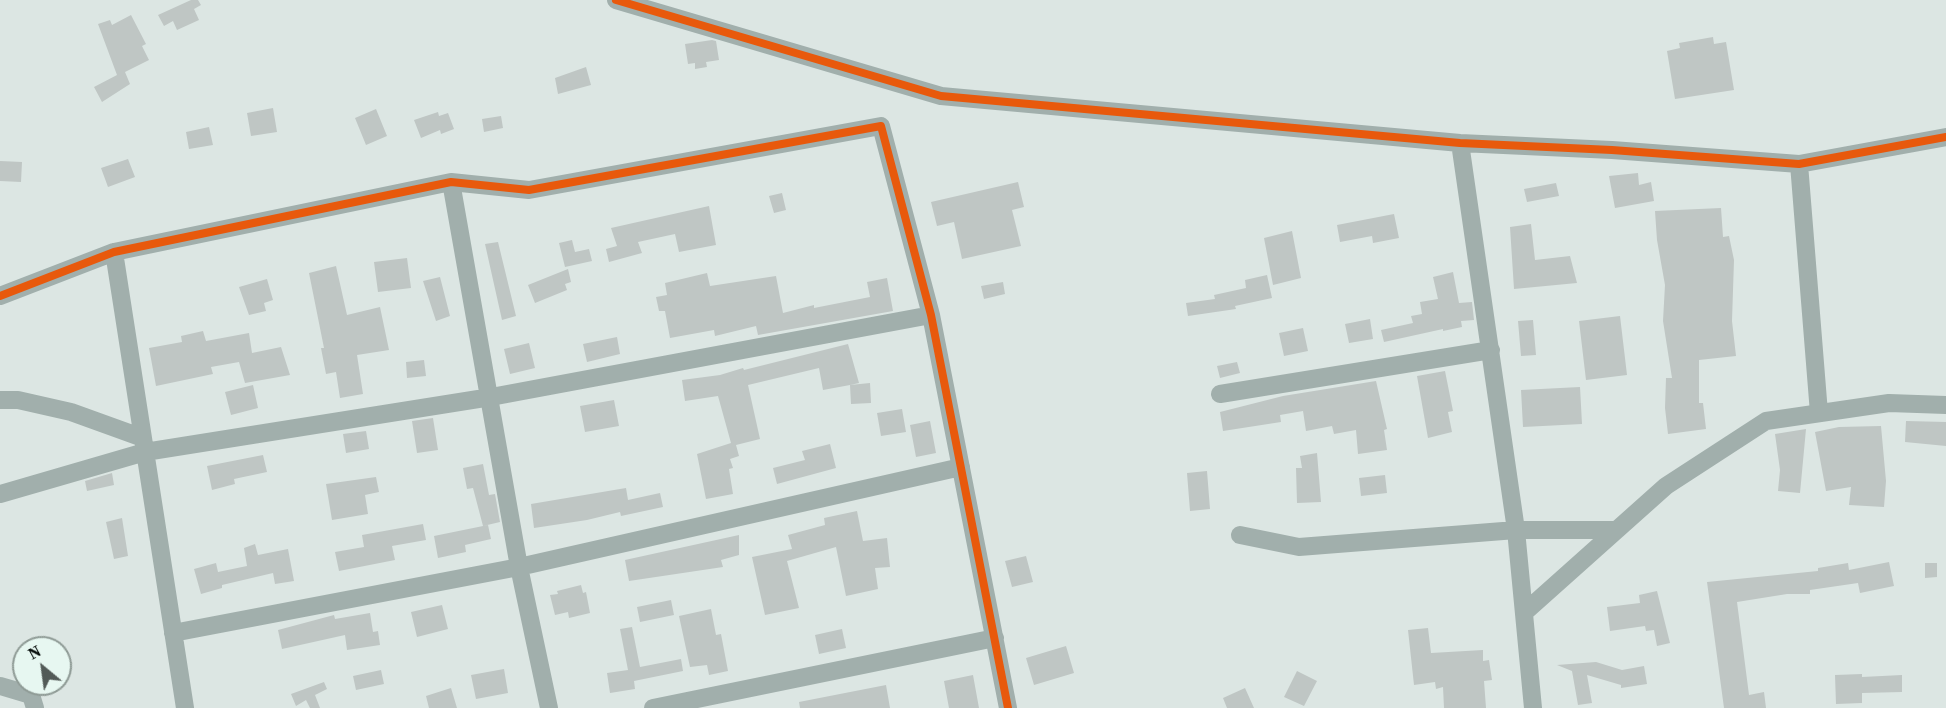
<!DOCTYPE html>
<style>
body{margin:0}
#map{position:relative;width:1946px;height:708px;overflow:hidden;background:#dce6e3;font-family:"Source Serif 4",serif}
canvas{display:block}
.north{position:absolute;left:12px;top:636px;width:60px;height:60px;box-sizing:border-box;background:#e7f7f1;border:2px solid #8e9a95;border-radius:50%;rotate:331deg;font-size:16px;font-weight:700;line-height:24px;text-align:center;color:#080e0c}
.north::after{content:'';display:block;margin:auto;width:21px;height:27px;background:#525a57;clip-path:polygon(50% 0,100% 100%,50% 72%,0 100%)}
</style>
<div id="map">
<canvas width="1946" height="708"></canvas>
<div class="north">N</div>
</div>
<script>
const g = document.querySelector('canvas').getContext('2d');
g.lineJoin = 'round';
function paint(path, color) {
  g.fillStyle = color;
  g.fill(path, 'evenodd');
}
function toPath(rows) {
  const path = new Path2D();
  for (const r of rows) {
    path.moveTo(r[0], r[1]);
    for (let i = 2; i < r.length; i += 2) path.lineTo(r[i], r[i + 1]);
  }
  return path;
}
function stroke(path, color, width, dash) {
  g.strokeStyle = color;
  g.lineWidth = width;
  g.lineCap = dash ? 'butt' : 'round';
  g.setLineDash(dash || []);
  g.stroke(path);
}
paint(toPath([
 [191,0,198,0,201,5,194,9,199,20,177,30,173,21,164,26,158,15],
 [131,15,146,44,142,46,149,60,125,72,130,84,102,102,94,87,117,75,98,24,110,20,112,25],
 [1713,37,1714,44,1726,42,1734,90,1675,99,1667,51,1680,48,1679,43],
 [712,40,716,41,719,60,706,62,707,67,695,69,695,63,688,64,685,44],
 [586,67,591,85,558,94,555,78],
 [273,108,277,132,251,136,247,113],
 [376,109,387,136,366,145,355,118],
 [438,112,439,116,448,113,454,129,441,134,440,130,421,138,414,120],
 [501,116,503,128,484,132,482,119],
 [209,127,213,145,189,149,186,132],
 [128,159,135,177,108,187,101,168],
 [0,161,22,162,21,182,0,181],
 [1638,173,1639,185,1651,182,1654,201,1615,208,1609,176],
 [1018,182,1024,207,1012,210,1021,246,962,259,954,222,937,226,931,202],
 [1556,183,1559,196,1527,202,1524,189],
 [782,193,786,210,774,213,769,196],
 [709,206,716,245,679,252,675,234,638,242,642,253,609,262,606,249,617,246,611,228],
 [1721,208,1723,237,1729,236,1734,260,1732,321,1736,356,1699,360,1699,403,1703,403,1706,429,1668,434,1665,408,1666,378,1672,378,1663,321,1665,285,1657,240,1655,211],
 [1394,214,1399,238,1373,243,1372,236,1340,242,1337,225],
 [1531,224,1535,260,1570,256,1577,283,1514,289,1510,227],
 [1292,231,1301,278,1273,285,1264,238],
 [572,240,575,252,589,249,592,261,565,267,559,243],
 [498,242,516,316,502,320,485,244],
 [407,258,411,288,378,292,374,262],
 [336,266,347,315,380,307,389,350,357,355,363,394,340,398,336,372,326,374,321,348,324,348,309,273],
 [568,269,571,282,565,284,567,290,535,303,528,285],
 [1453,272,1459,303,1472,302,1474,320,1461,321,1462,327,1443,331,1443,329,1384,342,1381,330,1413,323,1411,316,1422,314,1420,302,1438,299,1433,277],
 [707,273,710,286,776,276,783,313,814,305,814,308,870,297,867,282,887,278,893,311,758,335,756,326,715,336,714,330,670,338,665,311,659,311,656,297,667,295,665,283],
 [1267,275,1272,298,1235,306,1236,309,1188,316,1186,303,1215,299,1214,295,1246,288,1245,280],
 [440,277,450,316,436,321,423,281],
 [267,279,273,300,264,303,266,311,249,315,239,287],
 [1003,282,1005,294,984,299,981,286],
 [1620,316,1627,375,1586,380,1579,321],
 [1370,319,1373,339,1349,343,1345,324],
 [1533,320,1536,355,1521,356,1518,321],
 [1303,328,1308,351,1284,356,1279,333],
 [203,331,206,341,249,333,252,353,281,347,290,375,245,383,239,362,211,367,213,374,156,386,149,348,182,342,181,336],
 [617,337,620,354,587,362,583,344],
 [529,343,535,368,510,374,504,349],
 [848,344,859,383,850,385,870,383,871,403,851,404,850,385,823,390,819,368,748,385,760,439,736,445,739,456,730,459,733,468,729,469,733,494,706,499,697,454,731,443,718,396,685,401,682,380,720,375,743,368,744,370],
 [424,360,426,376,407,378,406,362],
 [1237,362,1240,373,1220,378,1217,366],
 [1445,371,1453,411,1448,412,1452,432,1428,438,1417,376],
 [1376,381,1387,429,1384,430,1387,450,1358,454,1356,430,1334,434,1332,426,1306,431,1303,411,1280,415,1281,422,1223,431,1220,412,1283,396],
 [253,385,258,408,231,415,225,392],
 [1580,387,1582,424,1523,427,1521,390],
 [614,400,619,426,585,432,580,406],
 [902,409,906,432,881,436,877,413],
 [433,418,438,450,417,453,412,421],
 [930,421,936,453,916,457,910,425],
 [1906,421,1946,422,1946,446,1905,442],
 [1881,426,1886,481,1884,507,1849,505,1851,487,1826,491,1815,432,1839,427],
 [1806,429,1800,493,1778,491,1780,470,1775,434],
 [366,431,369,449,346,453,343,434],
 [830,444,836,468,777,484,773,468,805,460,802,451],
 [1317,453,1321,502,1297,503,1296,468,1302,468,1300,456],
 [263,455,267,472,234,479,235,484,212,490,207,466],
 [483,464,489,495,495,494,500,522,483,526,473,488,467,489,463,468],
 [1207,471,1210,509,1190,511,1187,473],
 [112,473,114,485,87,491,85,481],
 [1385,475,1387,493,1361,496,1359,478],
 [376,477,379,492,365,495,368,514,332,520,326,484],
 [626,488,628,500,660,493,663,507,621,516,620,512,587,520,534,528,531,504],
 [857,511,863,541,887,538,890,567,875,568,878,589,846,596,836,547,787,561,799,608,765,615,752,557,792,549,788,535,825,525,824,518],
 [122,518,128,556,114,559,106,522],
 [423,524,426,540,392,546,395,560,339,571,335,552,364,547,362,535],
 [488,525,491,539,465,545,466,552,438,558,434,536],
 [739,535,739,555,721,560,723,567,629,581,625,560],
 [255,544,258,555,288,549,294,581,275,584,273,573,222,585,222,588,201,594,194,569,216,563,218,572,247,566,244,548],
 [1026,556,1033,582,1012,587,1005,561],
 [1889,562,1894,586,1860,593,1858,583,1810,590,1810,594,1787,594,1737,602,1749,695,1764,692,1766,708,1724,708,1707,582,1818,571,1818,568,1848,563,1849,570],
 [1925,563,1937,563,1937,577,1925,578],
 [581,585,583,593,586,592,590,613,569,618,568,612,555,615,550,595,558,594,557,591],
 [1657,591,1670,643,1657,646,1654,630,1646,631,1645,626,1610,631,1607,607,1640,603,1639,595],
 [671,600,674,615,640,622,637,607],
 [442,605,448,629,417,637,411,612],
 [711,609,716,635,721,634,728,671,709,675,707,665,690,667,679,616],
 [370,613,373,632,378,631,380,645,347,650,345,635,282,649,278,630,334,615,335,619],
 [632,627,640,667,681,659,683,671,634,681,635,689,610,693,607,673,628,670,620,629],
 [1428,628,1431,653,1483,650,1483,661,1489,660,1492,680,1484,681,1486,708,1444,708,1443,687,1436,689,1435,682,1414,685,1408,630],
 [842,629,846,648,819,654,815,635],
 [1066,646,1074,673,1034,685,1026,658],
 [1596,662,1622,670,1644,666,1647,684,1621,688,1621,685,1587,675,1592,703,1578,705,1572,671,1557,665],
 [504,669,508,693,476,699,471,675],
 [381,670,384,684,356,690,353,676],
 [1297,671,1317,681,1304,706,1284,697],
 [1862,674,1862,677,1902,675,1902,692,1862,693,1862,703,1836,704,1835,675],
 [973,675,979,708,949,708,944,681],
 [324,682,327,689,315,695,320,708,310,708,306,700,296,706,291,694],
 [886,685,890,708,800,708,799,702],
 [451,688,457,708,429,708,426,696],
 [1245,688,1254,708,1227,708,1223,698]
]), '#bfc6c4');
stroke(toPath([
 [616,0,941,96,1460,143,1612,150,1799,164,1946,137],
 [1460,143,1516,530,1533,708],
 [1799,164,1819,413],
 [451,182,519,567,549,708],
 [114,252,185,708],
 [0,296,114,252,451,182,529,190,881,126,931,315,1008,708],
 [1220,394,1491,350],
 [0,400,18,400,71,412,143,438],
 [0,494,145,452,491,397,931,315],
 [1240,535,1299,547,1516,530,1617,530],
 [1526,611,1666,486,1766,421,1889,403,1946,405],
 [173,633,519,567,961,467],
 [0,686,31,695,35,708],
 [653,708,995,638]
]), '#a1afac', 18);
stroke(toPath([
 [616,0,941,96,1460,143,1612,150,1799,164,1946,137],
 [0,296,114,252,451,182,529,190,881,126,931,315,1008,708]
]), '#e8590c', 8);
</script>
